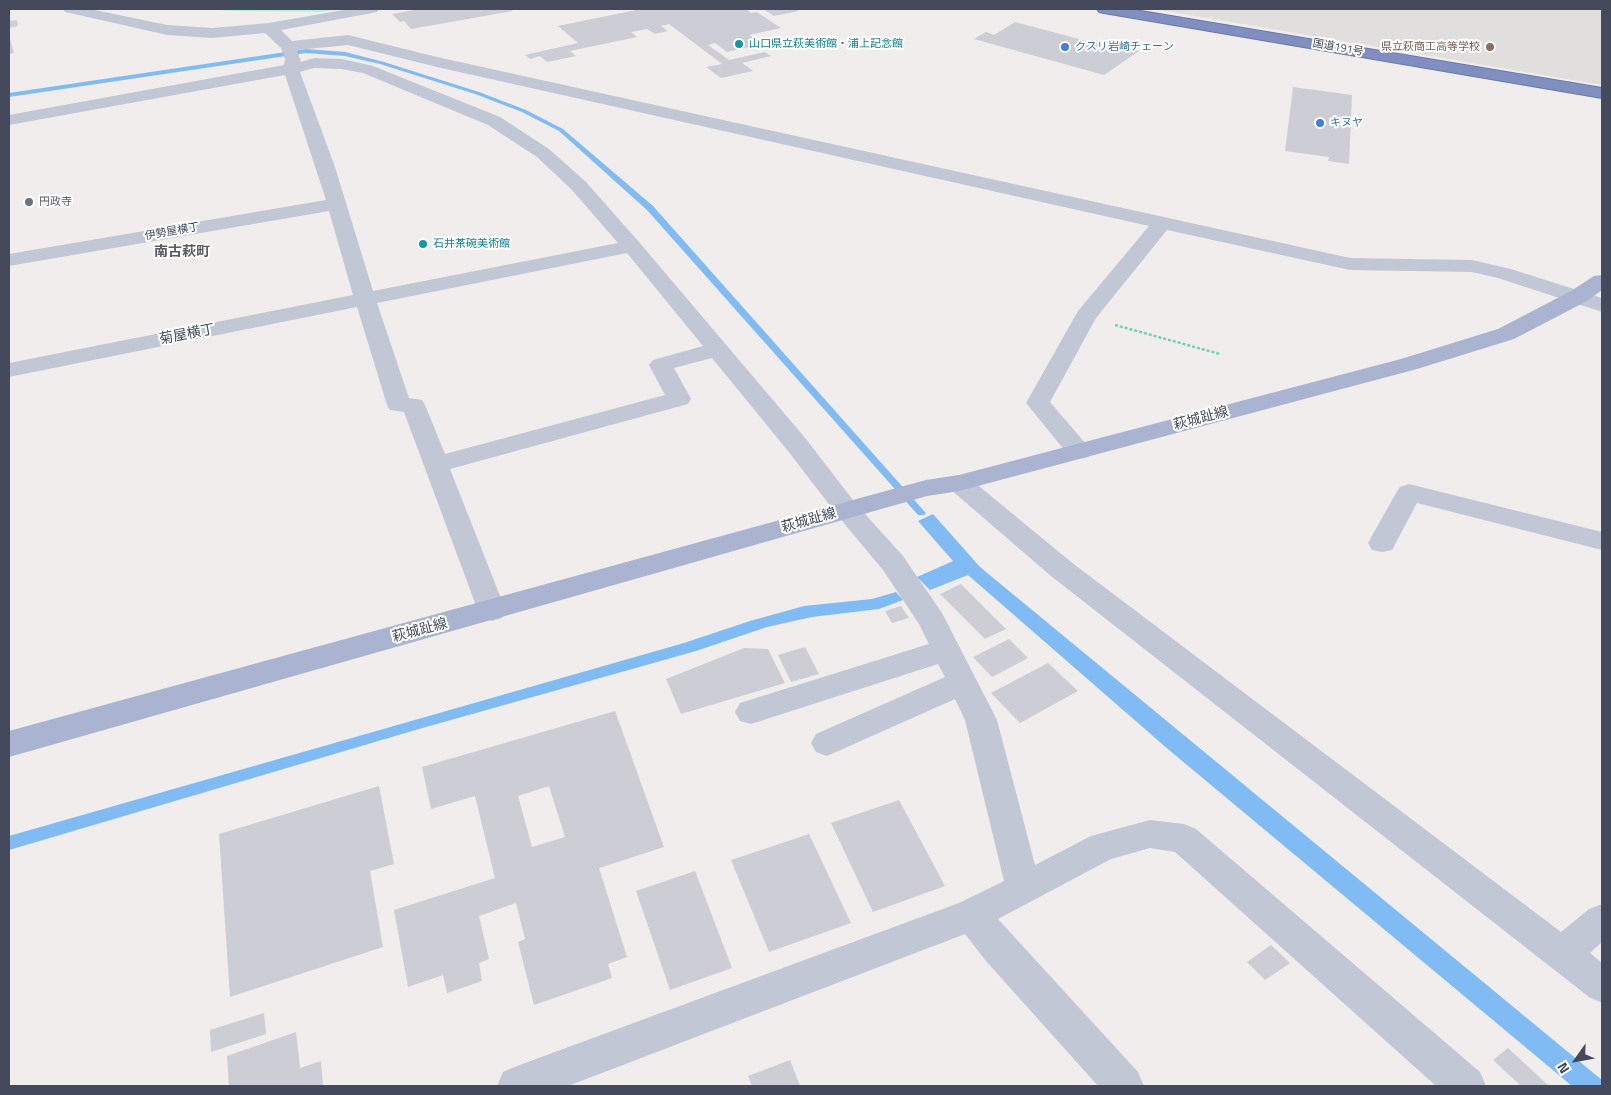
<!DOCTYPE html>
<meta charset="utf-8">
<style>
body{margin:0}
#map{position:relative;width:1611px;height:1095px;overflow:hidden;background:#f0edec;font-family:"Titillium Web",sans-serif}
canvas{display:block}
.frame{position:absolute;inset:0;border:10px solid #444a5c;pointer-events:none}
.north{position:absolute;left:1551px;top:1035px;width:50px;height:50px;-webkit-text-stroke:4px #fff;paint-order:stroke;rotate:238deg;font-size:14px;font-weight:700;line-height:20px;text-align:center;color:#444a5c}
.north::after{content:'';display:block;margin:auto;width:18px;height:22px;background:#444a5c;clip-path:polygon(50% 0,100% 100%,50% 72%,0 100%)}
</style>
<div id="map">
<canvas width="1611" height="1095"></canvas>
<div class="frame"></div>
<div class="north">N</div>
</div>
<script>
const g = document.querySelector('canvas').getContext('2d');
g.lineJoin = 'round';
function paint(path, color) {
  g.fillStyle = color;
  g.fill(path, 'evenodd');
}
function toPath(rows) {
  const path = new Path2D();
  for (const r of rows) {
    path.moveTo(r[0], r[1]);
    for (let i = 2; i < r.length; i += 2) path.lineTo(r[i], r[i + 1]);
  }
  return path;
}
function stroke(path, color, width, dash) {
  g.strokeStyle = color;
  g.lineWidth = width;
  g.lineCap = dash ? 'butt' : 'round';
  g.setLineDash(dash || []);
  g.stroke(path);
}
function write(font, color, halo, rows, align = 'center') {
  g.font = font + ' "Titillium Web","Noto Sans JP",sans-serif';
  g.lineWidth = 4;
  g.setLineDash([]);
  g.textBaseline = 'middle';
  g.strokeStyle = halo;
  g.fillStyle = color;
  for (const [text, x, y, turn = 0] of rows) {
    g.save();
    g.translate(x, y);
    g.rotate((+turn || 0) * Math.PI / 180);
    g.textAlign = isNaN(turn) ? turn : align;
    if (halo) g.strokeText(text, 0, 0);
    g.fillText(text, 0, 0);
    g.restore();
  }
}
paint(toPath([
 [1154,9,1602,9,1602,85]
]), '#e1dfde');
paint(toPath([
 [212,9,338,9,321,12,230,11]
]), '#b6f2dd');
paint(toPath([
 [933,514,980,567,1602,1080,1602,1086,1572,1086,1169,750,968,575,930,590,917,577,953,561,918,521],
 [896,592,903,600,879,609,812,617,767,627,696,651,419,729,9,850,9,836,684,643,750,621,804,606,872,599]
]), '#80bcf3');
paint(toPath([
 [306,49,345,52,384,62,479,92,526,110,563,129,653,206,924,511,926,513,924,515,918,515,647,210,559,131,522,112,475,94,380,64,345,56,306,53,9,97,9,93,306,49]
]), '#80bcf3');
paint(toPath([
 [420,9,510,9,513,11,411,29,404,21,400,22,392,14],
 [641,9,746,9,751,13,757,12,781,28,749,35,762,44,727,52,715,43,708,45,729,60,765,52,771,56,742,63,753,71,721,78,706,67,722,64,669,24,661,26,668,31,655,34,647,29,631,32,637,37,570,51,576,56,547,62,540,56,530,59,525,55,578,43,558,26],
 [763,9,796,9,799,11,774,16],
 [17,20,18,26,9,28,9,21],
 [1015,22,1094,43,1099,40,1139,51,1104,75,974,39,986,32,994,35],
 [9,35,14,53,9,54],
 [1293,87,1352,95,1349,164,1328,161,1329,157,1285,151],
 [961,584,1006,629,985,639,940,594],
 [901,606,909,618,892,623,885,611],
 [1009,639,1028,658,992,677,973,657],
 [805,647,819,674,791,682,778,655],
 [744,648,768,649,785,683,681,714,666,679],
 [1048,663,1078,691,1020,723,991,693],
 [615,711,664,847,599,868,627,957,608,964,612,978,534,1005,518,942,525,939,516,903,479,916,489,959,479,963,482,981,447,993,443,975,408,987,394,910,495,878,475,796,431,809,422,767],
 [549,786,565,837,532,847,518,796],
 [379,786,394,864,370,871,383,947,230,997,219,834],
 [899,800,945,886,873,912,831,823],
 [809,834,851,923,769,952,731,860],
 [695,871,732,968,670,990,636,891],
 [1271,945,1290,963,1265,980,1247,962],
 [264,1013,266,1034,211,1052,210,1030],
 [296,1032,300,1068,321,1061,323,1086,229,1086,227,1056],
 [1508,1048,1549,1086,1521,1086,1493,1060],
 [790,1060,800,1086,752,1086,748,1076]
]), '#cccdd5');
const highway = toPath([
 [1097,9,1129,9,1602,88,1602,98,1104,13,1099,12,1097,9]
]);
stroke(highway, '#6b79ac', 2);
stroke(toPath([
 [1115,325,1220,354]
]), '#6cd3bb', 2.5, [3, 2]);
paint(toPath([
 [63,9,90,9,167,25,212,28,269,23,349,9,379,9,377,12,372,13,281,30,292,41,348,35,437,57,1350,258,1472,260,1511,269,1602,298,1602,312,1498,278,1472,272,1350,270,1167,230,1096,318,1050,402,1092,451,1088,457,1079,459,1070,457,1026,403,1078,311,1149,226,437,67,348,45,297,50,301,62,314,58,342,59,373,66,500,117,549,149,586,182,639,242,806,439,856,504,903,556,942,613,997,720,1035,865,1091,836,1150,820,1184,824,1196,829,1480,1072,1486,1086,1436,1086,1175,852,1150,848,1111,859,998,919,1138,1072,1144,1086,1098,1086,986,961,965,934,568,1086,497,1086,503,1072,517,1066,959,903,1004,881,965,720,955,699,827,756,816,752,811,743,816,734,945,677,938,664,751,724,740,721,735,712,740,703,929,644,919,624,883,570,838,516,788,451,712,358,674,368,691,399,688,404,450,469,506,611,502,618,492,621,482,618,478,611,404,412,390,410,387,405,357,307,9,377,9,363,353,295,329,211,9,266,9,254,326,200,285,75,9,125,9,115,284,65,285,59,281,48,265,33,212,38,167,35,70,13,65,12,63,9],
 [314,68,342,69,363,73,488,125,537,157,572,190,618,243,373,291,335,167,300,72,314,68],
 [627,253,703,346,653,360,649,365,665,395,445,454,425,405,422,400,409,398,377,303,627,253],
 [959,475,968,477,1071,562,1561,932,1589,909,1602,904,1602,942,1590,953,1602,963,1602,1003,1589,997,1051,576,950,489,946,483,950,477,959,475],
 [1409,484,1602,532,1602,550,1417,503,1392,550,1382,552,1372,550,1368,543,1396,493,1400,487,1409,484]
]), '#c2c7d6');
paint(toPath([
 [1602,275,1602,290,1587,301,1514,339,1417,369,959,491,927,496,9,757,9,731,926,480,959,475,1401,359,1498,329,1571,291,1594,276,1602,275]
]), '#aab3cf');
paint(highway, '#808ec0');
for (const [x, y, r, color] of [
 [739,44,5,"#0f9aa8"],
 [1065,47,5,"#3f7fe0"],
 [1490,47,5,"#8d6e63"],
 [1320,123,5,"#3f7fe0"],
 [29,202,5,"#6b7280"],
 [423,244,5,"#0f9aa8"]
]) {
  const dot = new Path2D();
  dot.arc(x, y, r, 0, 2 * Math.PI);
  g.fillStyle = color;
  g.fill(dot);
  stroke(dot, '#fff', 2);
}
write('11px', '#0d838f', '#fff', [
 ["山口県立萩美術館・浦上記念館",749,44],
 ["石井茶碗美術館",433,244]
], 'left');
write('11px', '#366cbe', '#fff', [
 ["クスリ岩崎チェーン",1075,47],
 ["キヌヤ",1330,123]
], 'left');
write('11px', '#785e54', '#fff', [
 ["県立萩商工高等学校",1480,47]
], 'right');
write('11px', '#444a5c', '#fff', [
 ["国道191号",1338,48,10],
 ["伊勢屋横丁",172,232,-10]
]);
write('11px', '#5b616d', '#fff', [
 ["円政寺",39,202]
], 'left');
write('bold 14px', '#595b62', '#fff', [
 ["南古萩町",182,253]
]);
write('14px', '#444a5c', '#fff', [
 ["菊屋横丁",187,335,-11],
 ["萩城趾線",1201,419,-15],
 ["萩城趾線",809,521,-16],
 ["萩城趾線",420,631,-15]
]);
</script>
